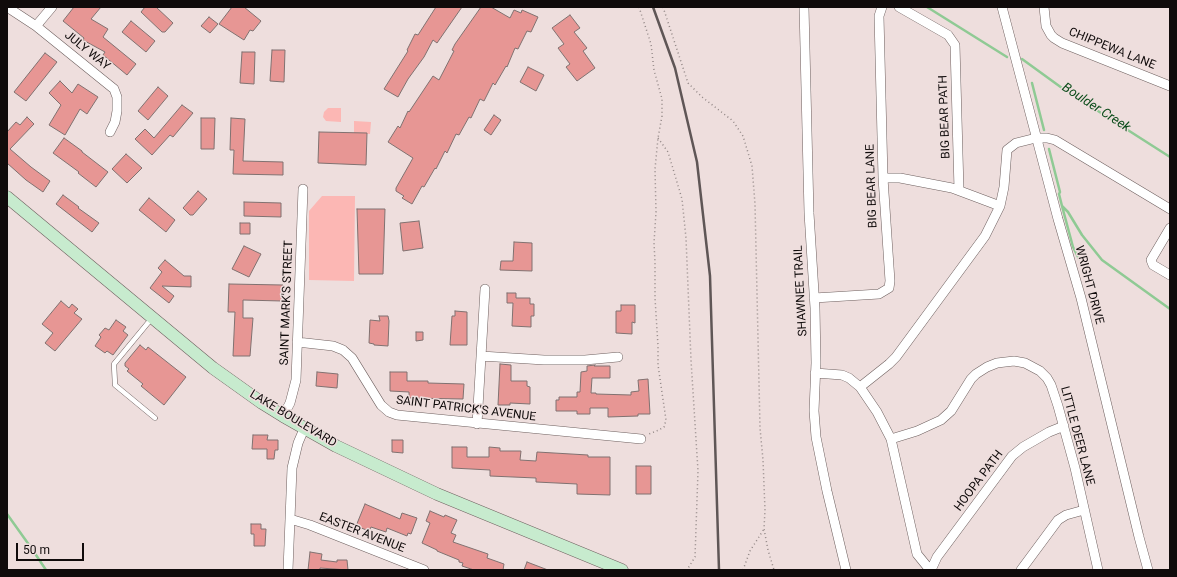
<!DOCTYPE html>
<style>
body{margin:0}
#map{position:relative;width:1177px;height:577px;overflow:hidden;background:#eededd;font-family:Roboto,sans-serif}
canvas{display:block}
.frame{position:absolute;inset:0;border:8px solid #100b0b;pointer-events:none}
.scale{position:absolute;left:16px;top:543px;width:68px;height:18px;box-sizing:border-box;border:2px solid #100b0b;border-top:0;padding-left:5px;font-size:12px;line-height:14px;white-space:nowrap;color:#100b0b;-webkit-text-stroke:3px #eededd;paint-order:stroke}
</style>
<div id="map">
<canvas width="1177" height="577"></canvas>
<div class="frame"></div>
<div class="scale">50 m</div>
</div>
<script>
const g = document.querySelector('canvas').getContext('2d');
g.lineJoin = 'round';
function paint(path, color) {
  g.fillStyle = color;
  g.fill(path, 'evenodd');
}
function toPath(rows) {
  const path = new Path2D();
  for (const r of rows) {
    path.moveTo(r[0], r[1]);
    for (let i = 2; i < r.length; i += 2) path.lineTo(r[i], r[i + 1]);
  }
  return path;
}
function stroke(path, color, width, dash) {
  g.strokeStyle = color;
  g.lineWidth = width;
  g.lineCap = dash ? 'butt' : 'round';
  g.setLineDash(dash || []);
  g.stroke(path);
}
function write(font, color, halo, rows, align = 'center') {
  g.font = font + ' Roboto,sans-serif';
  g.lineWidth = 3;
  g.setLineDash([]);
  g.textBaseline = 'middle';
  g.strokeStyle = halo;
  g.fillStyle = color;
  for (const [text, x, y, turn = 0] of rows) {
    g.save();
    g.translate(x, y);
    g.rotate((+turn || 0) * Math.PI / 180);
    g.textAlign = isNaN(turn) ? turn : align;
    if (halo) g.strokeText(text, 0, 0);
    g.fillText(text, 0, 0);
    g.restore();
  }
}
paint(toPath([
 [328,108,341,108,341,122,326,121,323,117,324,112],
 [354,121,371,122,370,134,354,133],
 [322,196,355,196,354,281,309,280,309,211]
]), '#fcb7b4');
stroke(toPath([
 [927,7,1007,57],
 [1022,59,1062,88,1170,157],
 [1032,83,1044,130],
 [1049,149,1060,192,1059,194,1062,206,1068,212,1082,235,1102,260,1170,309],
 [1062,206,1073,247,1079,259],
 [7,514,32,549,46,570]
]), '#8fca94', 2.5);
const building = toPath([
 [74,7,101,7,91,19,108,29,103,37,136,64,127,75,103,55,105,52,83,40,84,38,63,21,74,7],
 [145,7,156,7,173,23,165,32,162,32,141,12,145,7],
 [232,7,244,7,261,21,253,31,250,30,244,40,219,24,232,7],
 [436,7,462,7,437,43,433,40,424,57,408,79,398,97,384,89,408,51,407,50,415,34,418,35,436,7],
 [481,7,491,7,510,18,514,10,521,13,522,10,538,17,531,32,527,31,518,49,515,48,507,67,506,66,495,85,493,83,484,101,480,99,471,118,469,117,459,135,456,134,447,153,445,151,436,169,435,168,424,187,422,186,412,204,402,198,404,196,396,191,396,188,413,158,388,142,398,126,400,128,408,111,409,112,433,76,439,80,454,51,452,50,455,44,481,7],
 [570,15,580,28,574,32,587,48,583,51,595,68,577,81,566,67,570,64,558,48,564,44,552,28,570,15],
 [209,17,218,24,210,33,201,26,209,17],
 [131,21,155,41,146,52,122,32,131,21],
 [272,50,285,50,284,82,270,81,272,50],
 [242,52,255,52,254,84,240,83,242,52],
 [45,53,57,62,26,101,14,92,45,53],
 [528,67,544,75,536,91,520,82,528,67],
 [60,81,72,93,78,84,98,97,87,114,80,109,65,135,49,125,61,105,49,93,60,81],
 [158,87,168,96,148,120,138,111,158,87],
 [182,105,193,113,173,137,170,135,152,155,135,139,145,129,154,138,182,105],
 [494,115,501,120,491,135,484,130,494,115],
 [27,117,34,124,10,149,31,167,50,181,43,192,26,180,7,163,7,132,16,122,20,125,27,117],
 [201,118,215,118,214,149,201,149,201,118],
 [231,118,245,119,243,161,283,162,283,175,233,174,234,150,230,150,231,118],
 [319,132,367,133,366,165,318,163,319,132],
 [64,138,82,151,82,152,108,172,96,187,78,173,79,172,53,153,64,138],
 [126,154,142,168,127,183,112,169,126,154],
 [198,191,207,199,193,215,190,215,183,208,198,191],
 [63,195,79,207,78,208,99,223,92,232,56,204,63,195],
 [149,198,175,220,166,232,139,210,149,198],
 [244,202,281,203,281,217,244,216,244,202],
 [357,209,385,209,383,274,359,274,357,209],
 [419,221,423,248,403,251,400,223,419,221],
 [240,223,250,223,250,234,240,234,240,223],
 [514,242,532,243,532,271,500,270,501,261,513,261,514,242],
 [244,246,261,254,249,277,232,269,244,246],
 [165,260,184,276,191,276,191,287,162,286,174,296,169,303,150,288,162,272,158,268,165,260],
 [229,284,283,285,282,301,243,300,243,318,253,318,250,356,233,356,235,312,228,312,229,284],
 [507,293,516,293,516,298,530,298,530,304,534,304,534,316,531,316,531,327,512,326,513,303,507,303,507,293],
 [61,301,69,308,72,304,78,309,74,313,82,319,55,351,45,343,53,333,42,324,61,301],
 [621,305,635,305,635,323,632,322,632,334,616,333,616,311,621,311,621,305],
 [455,311,467,312,467,345,450,345,452,316,455,316,455,311],
 [379,316,388,316,389,321,388,346,374,345,374,344,369,343,370,320,380,321,379,316],
 [116,320,126,327,123,331,128,335,113,355,107,351,105,353,95,346,101,337,99,335,105,328,109,330,116,320],
 [416,332,423,332,423,340,416,341,416,332],
 [140,345,146,350,148,347,186,377,164,405,141,386,143,384,127,371,129,369,125,366,125,363,140,345],
 [500,364,511,365,511,381,527,381,527,386,530,387,530,404,510,403,510,405,498,405,500,364],
 [595,365,594,366,610,366,610,378,592,378,591,393,596,393,596,394,631,395,631,392,639,391,638,380,648,379,650,414,638,414,638,416,608,417,608,408,590,408,590,414,577,414,577,411,556,411,556,400,559,400,559,397,577,397,577,392,580,392,581,372,587,371,587,366,595,365],
 [317,372,338,374,337,388,316,386,317,372],
 [390,372,407,372,407,381,428,381,428,383,464,384,463,399,409,398,409,392,390,391,390,372],
 [253,435,268,435,267,440,278,440,278,450,275,450,274,459,267,459,267,449,252,449,253,435],
 [392,440,403,440,403,453,392,452,392,440],
 [452,447,467,447,467,457,489,457,489,447,500,448,500,451,521,451,520,460,536,461,537,452,588,455,588,457,610,457,610,495,577,494,577,484,536,482,536,478,490,476,490,470,452,468,452,447],
 [636,466,651,466,651,494,636,494,636,466],
 [365,504,400,519,402,513,417,518,411,534,408,533,407,536,387,528,386,532,371,527,369,531,356,526,365,504],
 [430,511,444,517,445,515,457,520,451,533,456,535,453,542,488,554,487,558,504,564,503,570,474,570,462,566,463,563,459,562,459,560,437,551,437,550,422,543,430,523,426,521,430,511],
 [251,524,261,524,261,529,266,529,265,546,254,546,254,534,251,534,251,524],
 [310,552,322,554,321,560,337,562,337,560,347,560,348,570,320,568,320,570,308,570,310,552],
 [527,562,548,570,524,570,527,562]
]);
paint(building, '#e79694');
stroke(building, '#807170', 1);
const service = toPath([
 [152,318,114,364,115,385,155,418]
]);
const minor = toPath([
 [7,7,36,26,114,89,117,97,117,111,115,122,110,132],
 [804,7,809,213,815,308,816,363,814,411,816,437,827,491,846,570],
 [899,7,948,35,955,45,959,190],
 [1002,7,1058,219,1081,298,1139,537,1148,570],
 [1044,7,1046,26,1051,35,1054,38,1062,43,1170,86],
 [36,26,52,7],
 [883,178,900,178,952,188,1000,206],
 [1170,228,1151,260,1153,265,1170,275],
 [814,298,879,294,889,288,890,281,883,178,879,16,882,7],
 [297,342,333,346,343,350,352,358,381,405,389,412,397,415,641,439],
 [481,356,544,360,585,360,618,357],
 [815,373,842,375,849,378,860,387,877,412,891,439,917,554,930,570],
 [860,387,889,364,896,357,985,236,1000,206,1004,187,1007,150,1016,143,1036,138,1047,138,1055,140,1170,209],
 [283,416,290,403,296,380,303,189],
 [477,424,485,289],
 [891,439,917,431,941,420,951,411,971,379,976,374,987,367,997,363,1014,361,1025,363,1040,371,1047,378,1051,385,1058,406,1075,468,1098,570],
 [290,519,310,525,424,570],
 [288,570,292,468,298,443,304,429],
 [931,570,937,557,1012,456,1023,447,1049,432,1064,426],
 [1021,570,1058,520,1066,515,1084,510]
]);
const secondary = toPath([
 [7,197,213,368,262,403,283,416,336,446,437,494,622,570]
]);
stroke(service, '#6e605f', 5.5);
stroke(minor, '#6e605f', 10);
stroke(secondary, '#6e605f', 13);
stroke(toPath([
 [639,7,651,44,654,70,662,99,662,116,658,138,655,169,656,212,654,243,655,262,655,298,658,346,658,365,666,420,664,427,659,430,649,434],
 [663,7,688,83,702,97,733,121,743,136,752,166,755,204,760,428,763,460,765,510,764,529,768,550,774,570],
 [658,138,668,152,682,199,686,238,691,360,698,471,695,557,687,570],
 [743,570,750,551,764,529]
]), '#928786', 1.5, [1, 3]);
stroke(service, '#fff', 4.5);
stroke(minor, '#fff', 9);
stroke(secondary, '#c7ebce', 12);
stroke(toPath([
 [653,7,675,68,697,162,710,276,719,570]
]), '#5f5656', 2.5);
write('12px', '#100b0b', '#eededd', [
 ["CHIPPEWA LANE",1112,49,22],
 ["JULY WAY",87,51,39],
 ["BIG BEAR PATH",945,117,-92],
 ["BIG BEAR LANE",872,186,-92],
 ["WRIGHT DRIVE",1089,285,75],
 ["SHAWNEE TRAIL",801,291,-93],
 ["SAINT MARK'S STREET",287,303,-88],
 ["SAINT PATRICK'S AVENUE",466,409,7],
 ["LAKE BOULEVARD",293,419,31],
 ["LITTLE DEER LANE",1077,436,75],
 ["HOOPA PATH",979,481,-53],
 ["EASTER AVENUE",362,533,21]
]);
write('italic 13px', '#0b4c1a', '#eededd', [
 ["Boulder Creek",1096,108,33]
]);
</script>
